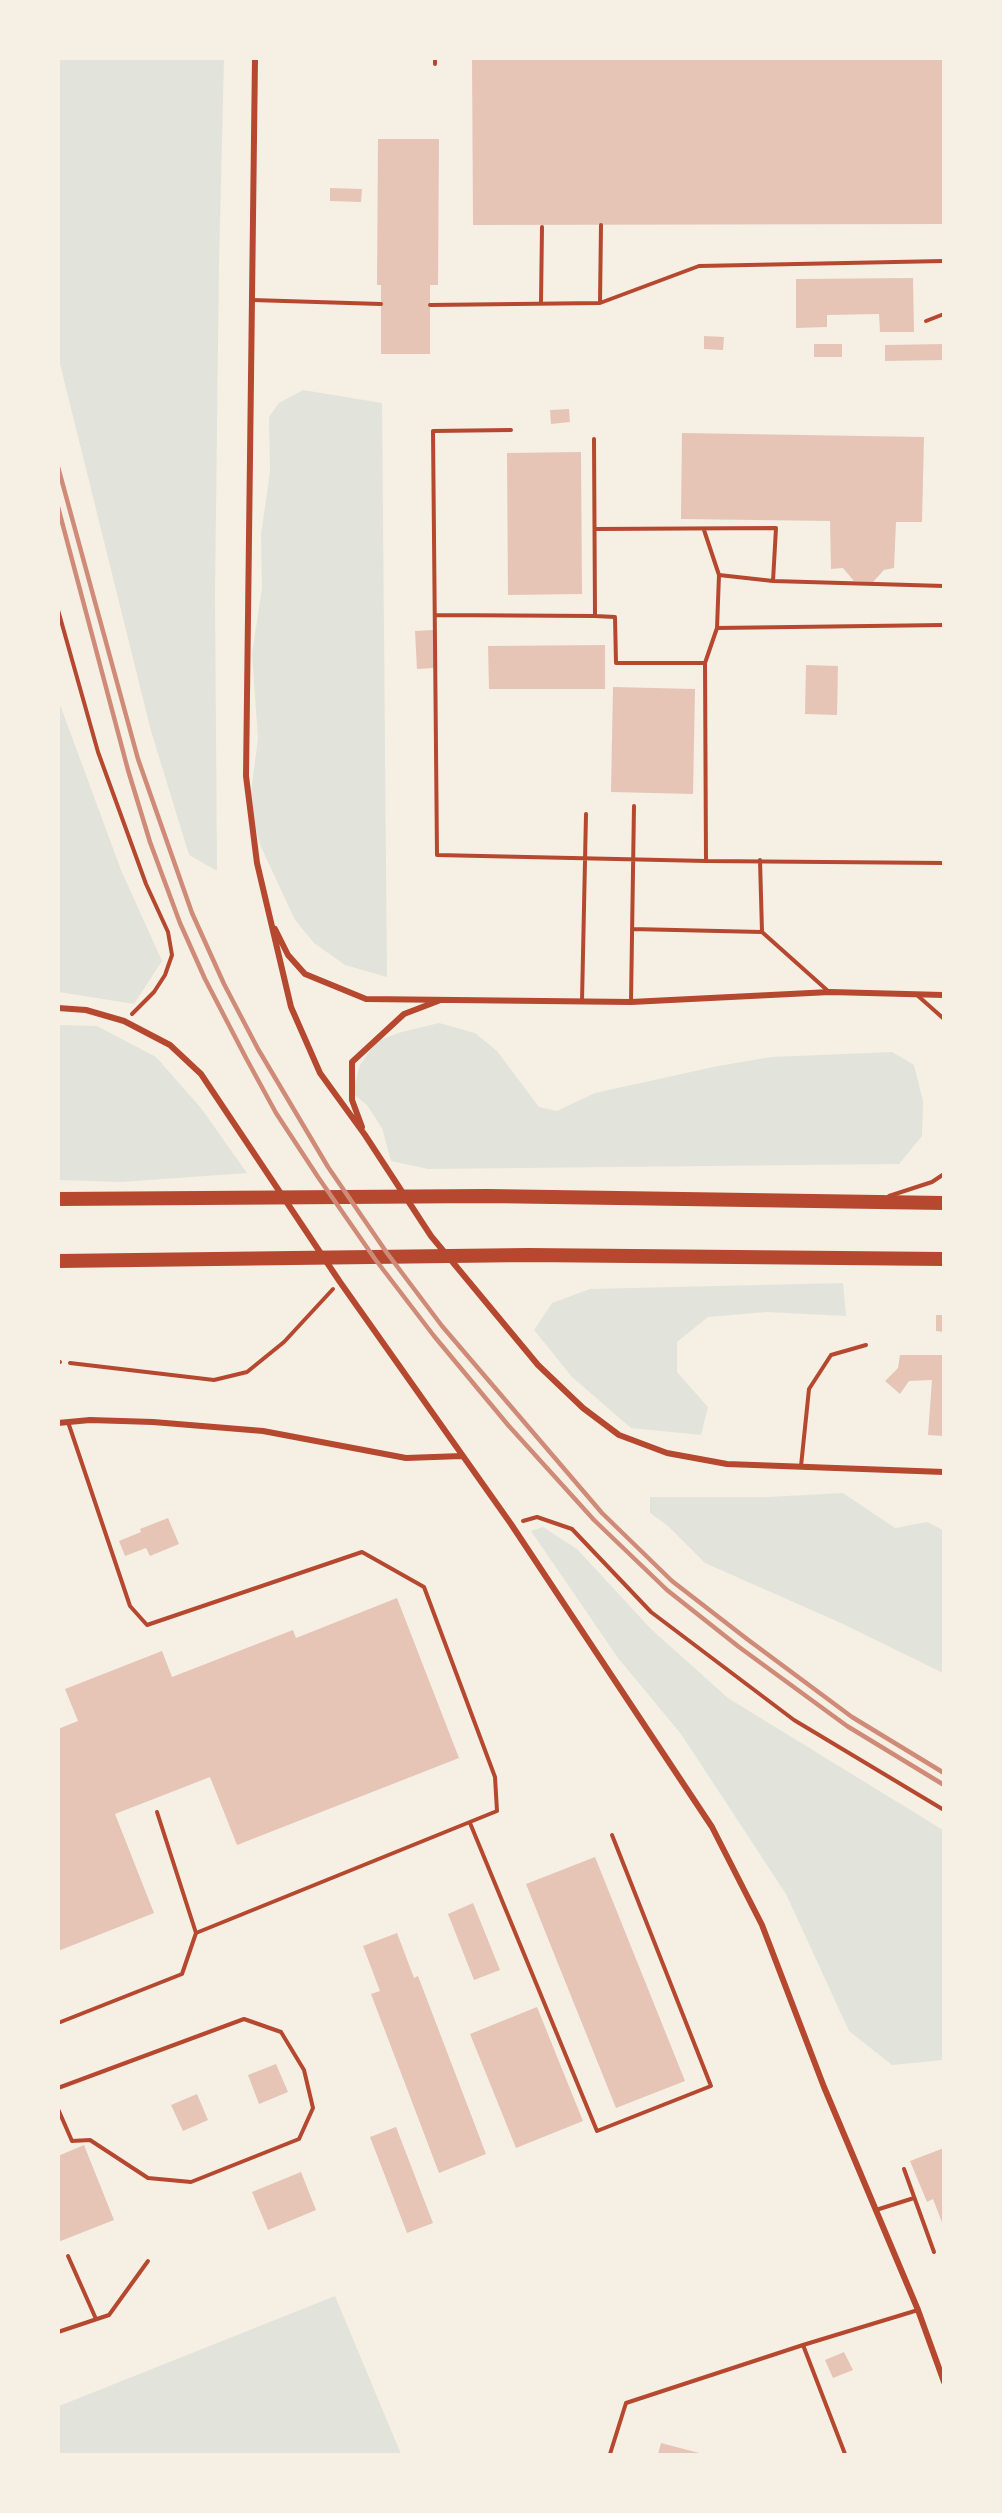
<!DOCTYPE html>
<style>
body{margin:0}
#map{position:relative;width:1002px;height:2513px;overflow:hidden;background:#f6efe4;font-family:"PT Sans",sans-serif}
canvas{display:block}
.frame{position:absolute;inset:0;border:60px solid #f6efe4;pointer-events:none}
</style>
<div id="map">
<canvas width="1002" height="2513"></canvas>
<div class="frame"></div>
</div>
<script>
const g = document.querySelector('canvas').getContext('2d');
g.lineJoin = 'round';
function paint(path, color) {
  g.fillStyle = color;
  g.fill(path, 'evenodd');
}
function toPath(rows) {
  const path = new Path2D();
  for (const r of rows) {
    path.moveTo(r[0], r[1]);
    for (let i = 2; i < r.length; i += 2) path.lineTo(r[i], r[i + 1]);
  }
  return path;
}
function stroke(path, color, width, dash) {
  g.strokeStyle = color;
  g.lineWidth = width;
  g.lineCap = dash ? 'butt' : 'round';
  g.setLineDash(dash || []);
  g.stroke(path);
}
paint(toPath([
 [58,59,224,59,219,263,215,595,217,871,189,855,151,731,59,360],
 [303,390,382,403,387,977,345,965,314,943,295,920,261,847,249,808,258,738,252,654,262,588,261,535,270,472,269,417,279,403],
 [59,702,121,870,162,961,134,1004,59,992],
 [439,1023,475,1033,497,1051,539,1107,557,1111,595,1093,718,1066,771,1057,892,1052,914,1065,923,1101,922,1136,899,1164,428,1169,391,1161,382,1128,367,1105,352,1093,360,1065,376,1042,398,1033],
 [59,1025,97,1026,156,1057,201,1108,247,1173,121,1182,59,1180],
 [843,1283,846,1316,767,1312,708,1317,677,1342,677,1372,708,1407,701,1435,631,1428,572,1377,534,1330,552,1303,590,1289],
 [843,1493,895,1528,927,1522,943,1530,943,1673,843,1624,705,1563,668,1526,650,1513,650,1497,767,1497],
 [543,1527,577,1549,651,1629,728,1698,943,1830,943,2060,892,2065,849,2031,786,1894,681,1734,618,1658,531,1531],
 [335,2296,401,2454,59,2454,59,2406]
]), '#e2e4dc');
paint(toPath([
 [472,58,944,58,944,224,473,225],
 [378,139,439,139,438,285,430,285,430,354,381,354,381,285,377,285],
 [330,188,362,189,361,202,330,201],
 [913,278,914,332,880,332,879,314,827,315,827,327,796,328,796,279],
 [704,336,724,337,723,350,704,349],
 [814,344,842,344,842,357,814,357],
 [944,344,944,360,885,361,885,345],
 [569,409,570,422,551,424,550,410],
 [682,433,924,437,922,522,896,522,894,568,884,570,873,582,854,581,843,568,831,569,830,521,681,519],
 [581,452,582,594,508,595,507,453],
 [433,630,434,668,417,669,415,631],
 [605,645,605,689,489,689,488,646],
 [806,665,838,666,837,715,805,714],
 [613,687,695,689,693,794,611,792],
 [936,1315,944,1315,944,1332,936,1331],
 [900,1355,944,1355,944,1436,928,1435,932,1380,909,1381,900,1394,885,1381,898,1368],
 [168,1518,179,1544,150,1556,146,1548,125,1556,119,1541,141,1532,140,1529],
 [397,1598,459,1758,237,1845,210,1777,115,1814,154,1913,58,1951,58,1729,78,1721,65,1689,162,1651,172,1677,293,1630,296,1638],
 [595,1857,685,2081,616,2108,526,1884],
 [473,1903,500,1970,474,1980,448,1914],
 [397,1933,414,1978,418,1976,486,2154,439,2173,371,1994,380,1991,363,1946],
 [537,2007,583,2121,516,2148,470,2034],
 [276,2064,288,2092,259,2104,248,2075],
 [197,2094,208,2120,183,2131,171,2105],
 [396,2127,433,2223,407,2233,370,2137],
 [84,2145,114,2220,58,2242,58,2156],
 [944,2148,944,2225,943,2225,933,2199,927,2202,910,2161],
 [301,2172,316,2210,268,2230,252,2192],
 [844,2352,853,2370,833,2378,825,2360],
 [661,2443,703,2454,658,2454]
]), '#e6c5b7');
stroke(toPath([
 [58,610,98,752,146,884,168,932,172,955,165,975,154,992,132,1014],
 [70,1363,214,1380,247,1372,284,1342,333,1289],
 [523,1521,537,1517,572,1529,651,1612,794,1720,944,1810]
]), '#b5482f', 4);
stroke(toPath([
 [435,58,435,64],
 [252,300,381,304],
 [541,302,542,227],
 [600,303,601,225],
 [430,305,600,303,699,266,944,261],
 [926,321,944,314],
 [511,430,433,431,437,855,706,861,944,863],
 [594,439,595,616,615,617,616,663,705,663],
 [595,529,776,528,773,581],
 [704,530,719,575,717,628,705,663,706,861],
 [719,575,773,581,944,586],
 [435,615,595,616],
 [717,628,944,625],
 [760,860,762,932],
 [632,929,762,932,828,991],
 [917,995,944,1019],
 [582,1001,586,814],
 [631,1001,634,806],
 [889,1196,932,1182,944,1174],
 [58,1362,60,1362],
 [801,1466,809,1389,831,1355,866,1345],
 [157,1812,196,1933],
 [470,1823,597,2131,711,2086,612,1835],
 [58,2023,182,1974,196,1933,497,1811,495,1777,424,1587,362,1552,147,1625,130,1606,68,1422],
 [58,2088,244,2019,281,2032,304,2070,313,2108,299,2139,191,2182,148,2178,90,2140,72,2141,58,2109],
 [904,2169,934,2252],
 [876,2210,914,2198],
 [68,2256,96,2319],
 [58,2332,109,2315,148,2261],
 [803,2345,845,2454],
 [610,2454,626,2403,803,2345,918,2310]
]), '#b5482f', 4);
stroke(toPath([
 [255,58,246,776,257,863,291,1007,320,1073,365,1135,431,1236,538,1365,583,1408,619,1435,667,1453,727,1464,944,1472],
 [275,929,288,955,305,974,366,999,631,1002,830,992,944,995],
 [58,1008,86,1010,124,1021,170,1045,201,1074,340,1282,511,1524,712,1827,762,1925,824,2087,918,2310,944,2382],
 [362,1127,352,1100,352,1062,404,1014,438,1001],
 [58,1423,90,1420,153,1422,263,1431,406,1458,462,1456]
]), '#b5482f', 6);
stroke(toPath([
 [58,1199,487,1196,944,1203],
 [58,1261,528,1255,944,1259]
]), '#b5482f', 14);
stroke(toPath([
 [58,467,138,759,192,913,224,984,258,1049,328,1167,387,1253,442,1326,602,1513,672,1581,747,1639,852,1717,944,1773],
 [58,507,128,770,150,842,180,923,205,979,246,1058,276,1113,318,1177,375,1259,434,1336,508,1425,594,1520,667,1590,739,1647,847,1726,944,1785]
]), '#cf8b77', 4.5);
</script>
